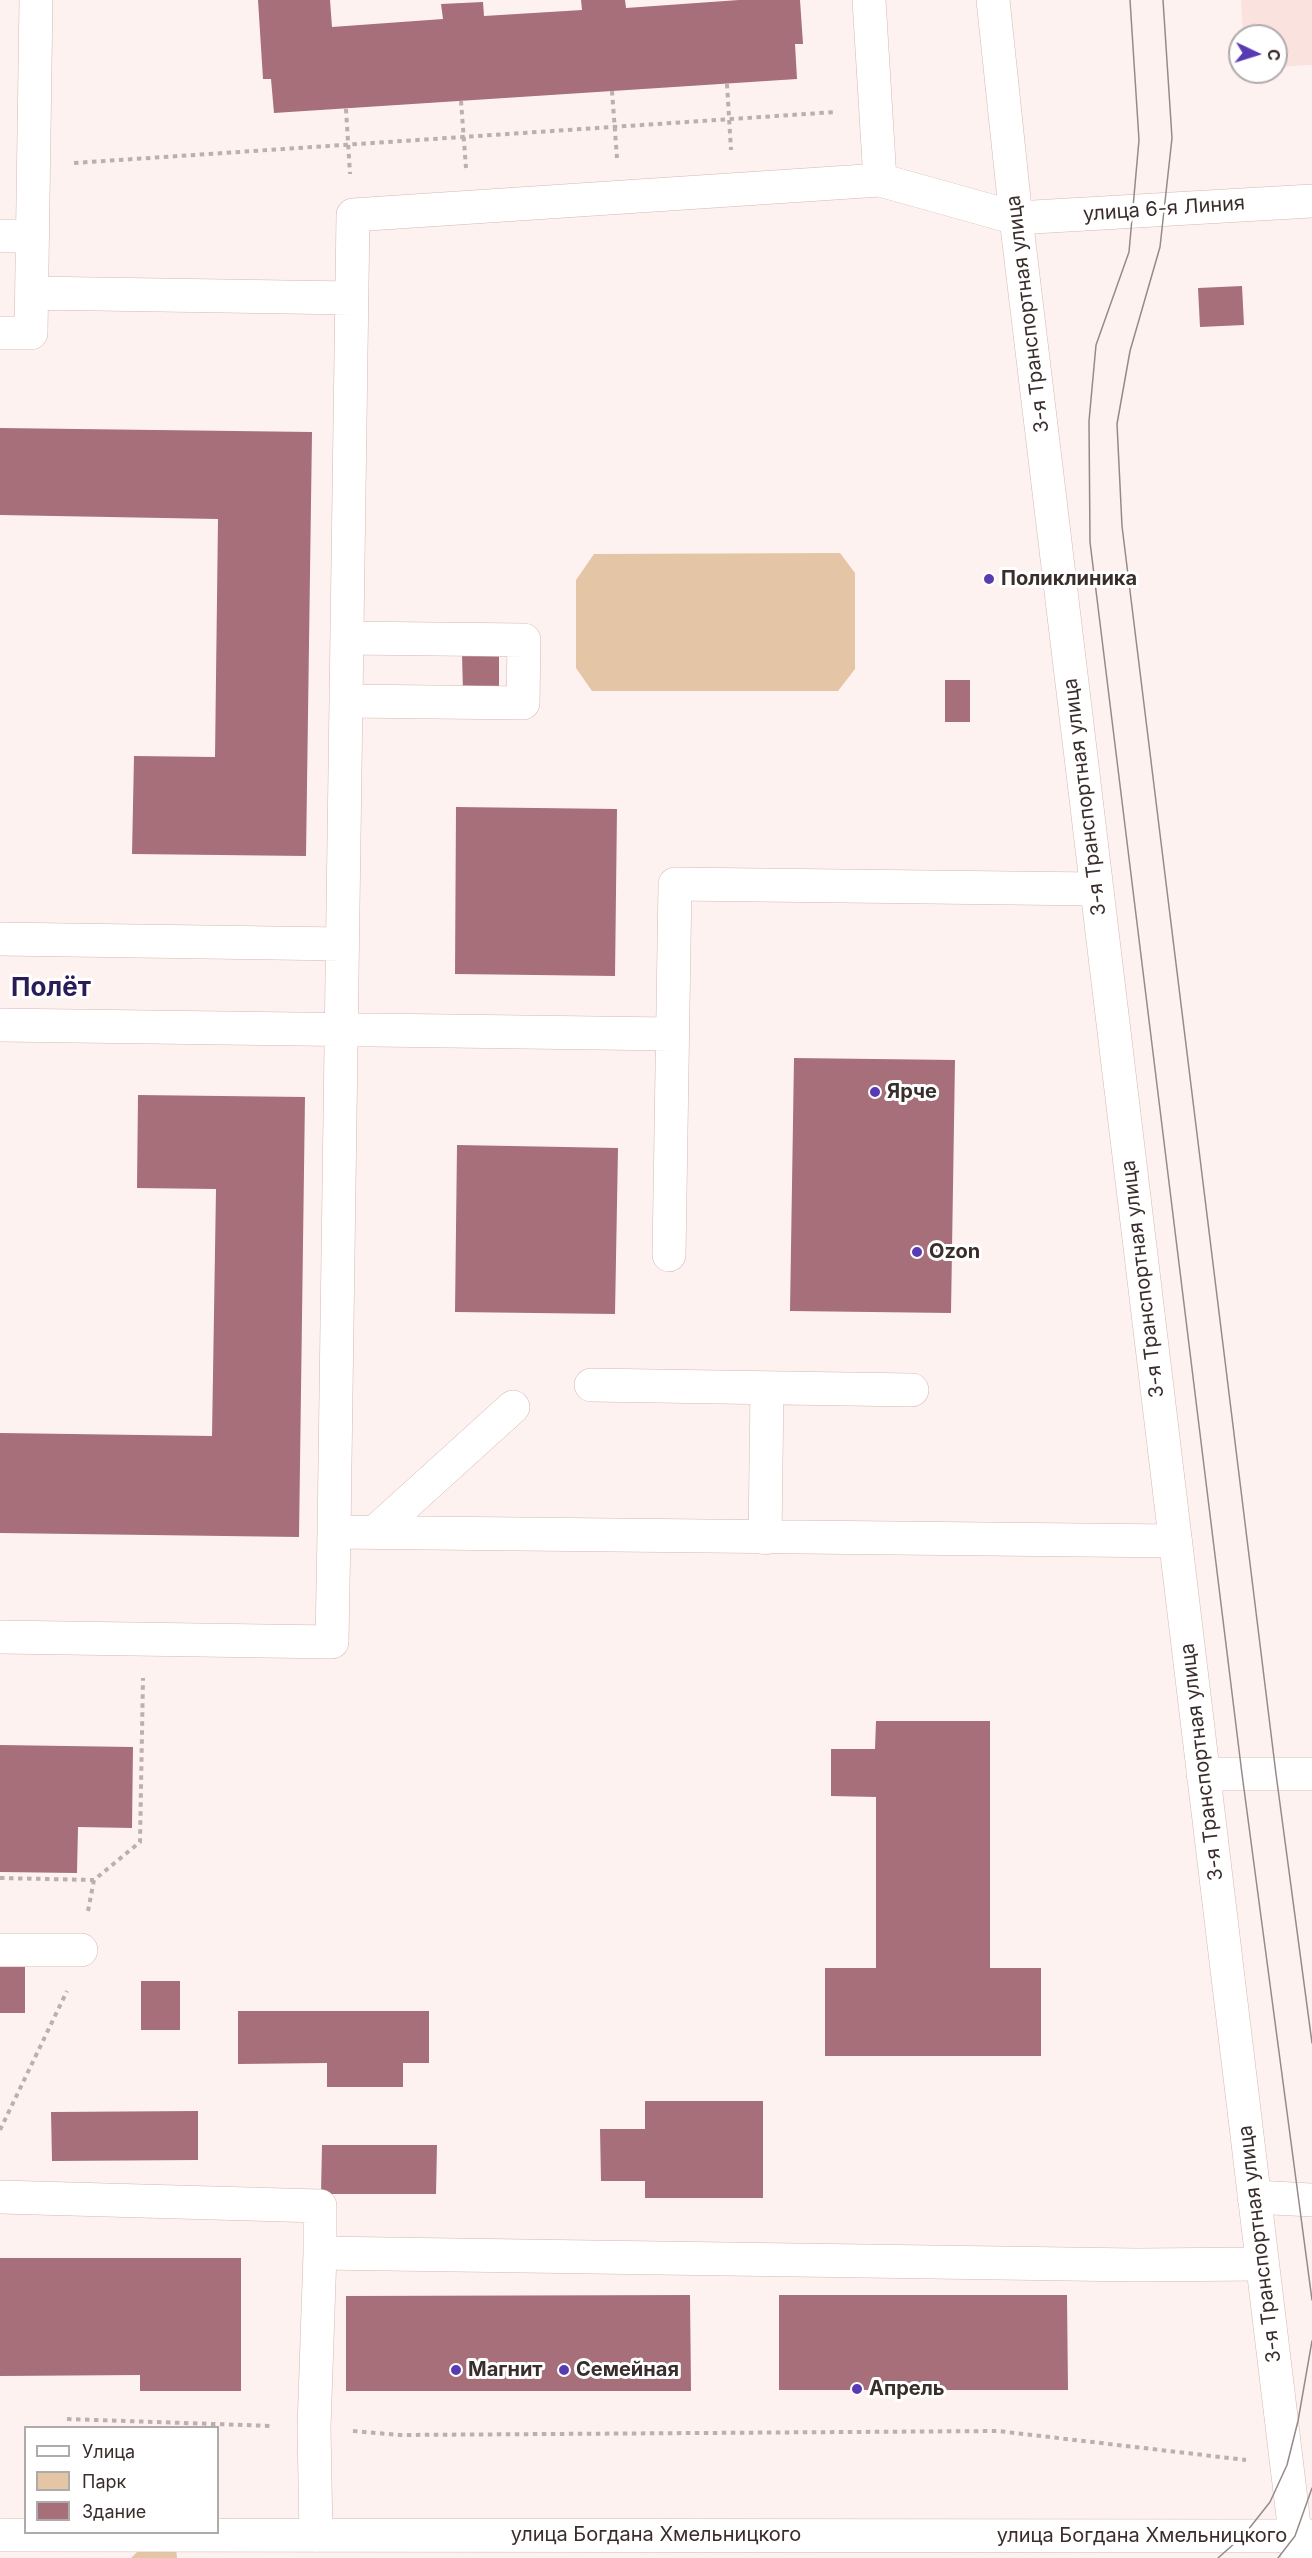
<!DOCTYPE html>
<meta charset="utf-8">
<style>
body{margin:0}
#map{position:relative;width:1312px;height:2558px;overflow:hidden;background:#fef2f0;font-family:Inter,sans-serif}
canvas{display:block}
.legend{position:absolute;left:24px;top:2426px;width:195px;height:108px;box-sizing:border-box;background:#fff;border:2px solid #b0abab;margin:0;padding:8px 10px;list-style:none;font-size:18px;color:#3a2e2d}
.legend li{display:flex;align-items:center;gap:12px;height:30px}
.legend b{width:30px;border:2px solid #b0abab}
.north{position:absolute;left:1228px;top:24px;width:60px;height:60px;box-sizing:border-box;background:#fff;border:2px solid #b0abab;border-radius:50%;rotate:94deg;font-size:16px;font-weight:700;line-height:24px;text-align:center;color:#3a2e2d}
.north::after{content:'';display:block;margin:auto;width:21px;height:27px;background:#583bb3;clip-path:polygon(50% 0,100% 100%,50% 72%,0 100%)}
</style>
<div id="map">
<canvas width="1312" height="2558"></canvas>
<ul class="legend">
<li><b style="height:8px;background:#fff"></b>Улица</li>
<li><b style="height:16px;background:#e4c5a5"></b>Парк</li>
<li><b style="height:16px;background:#a66f79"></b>Здание</li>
</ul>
<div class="north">С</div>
</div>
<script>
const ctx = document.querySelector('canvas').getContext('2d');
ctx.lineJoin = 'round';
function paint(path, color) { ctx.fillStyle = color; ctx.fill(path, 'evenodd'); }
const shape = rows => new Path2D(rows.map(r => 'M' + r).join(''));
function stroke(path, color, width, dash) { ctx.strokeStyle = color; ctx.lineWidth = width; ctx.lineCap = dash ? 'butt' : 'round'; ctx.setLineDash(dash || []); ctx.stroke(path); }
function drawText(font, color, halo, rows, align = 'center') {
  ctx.font = font + ' Inter,sans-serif'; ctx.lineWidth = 6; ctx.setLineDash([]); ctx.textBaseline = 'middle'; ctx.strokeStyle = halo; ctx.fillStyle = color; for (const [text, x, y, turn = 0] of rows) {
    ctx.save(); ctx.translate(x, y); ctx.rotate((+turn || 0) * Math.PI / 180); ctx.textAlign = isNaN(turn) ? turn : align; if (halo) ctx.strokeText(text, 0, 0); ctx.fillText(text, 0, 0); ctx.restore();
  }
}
const built = shape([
 [1241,0,1312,0,1312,65,1276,67,1276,36,1243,36]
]);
const green = shape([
 [840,553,855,573,855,669,838,691,592,691,576,668,576,580,594,554],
 [143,2546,176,2549,177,2558,131,2558]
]);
const building = shape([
 [258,0,330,0,332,27,443,19,441,4,483,2,484,16,582,10,581,0,625,0,626,8,739,0,800,0,803,44,795,44,797,79,274,113,271,79,263,79],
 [1242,286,1244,325,1200,327,1198,288],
 [0,428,312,432,306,856,132,854,134,756,215,757,218,519,0,515],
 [462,654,499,654,499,693,463,693],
 [945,680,970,680,970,722,945,722],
 [456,807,617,809,615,976,455,974],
 [794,1058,955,1060,951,1313,790,1311],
 [138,1095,305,1097,299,1537,0,1533,0,1433,212,1436,216,1189,137,1188],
 [457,1145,618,1148,615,1314,455,1312],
 [876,1721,990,1721,990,1968,1041,1968,1041,2056,825,2056,825,1968,876,1968,876,1797,831,1796,831,1749,875,1749],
 [0,1745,133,1747,132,1828,78,1827,77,1873,0,1872],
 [0,1966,25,1966,25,2013,0,2013],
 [141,1981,180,1981,180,2030,141,2030],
 [238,2011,429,2011,429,2063,403,2063,403,2087,327,2087,327,2063,238,2064],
 [645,2101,763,2101,763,2198,645,2198,645,2181,601,2181,600,2129,645,2129],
 [198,2111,198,2160,52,2161,51,2112],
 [322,2145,437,2145,436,2194,321,2194],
 [0,2258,241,2258,241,2391,140,2391,140,2375,0,2376],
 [690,2295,691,2391,346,2391,346,2296],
 [779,2295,1067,2295,1068,2390,779,2390]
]);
const path = shape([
 [727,84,731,150],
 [612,91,617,158],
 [461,101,466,168],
 [346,109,350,174],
 [74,163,836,112],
 [0,1878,94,1880,140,1842,143,1678],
 [88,1911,94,1880],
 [0,2130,67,1991],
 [67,2419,273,2426],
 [353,2431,400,2435,998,2431,1246,2460]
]);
const minor = shape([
 [869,0,880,180],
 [0,236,33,236],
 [32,293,351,298],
 [0,333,31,333,36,0],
 [346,701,523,703,524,640,347,638],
 [0,939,342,944],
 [0,1025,672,1034],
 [669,1255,675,884,1096,889],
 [591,1385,912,1390],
 [334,1532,353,215,880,180,1016,218,1312,201],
 [375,1532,513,1407],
 [765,1538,767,1388],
 [0,1637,332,1642,334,1532,1175,1541],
 [1203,1774,1312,1774],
 [0,1950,81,1950],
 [0,2197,320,2206,320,2253],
 [1254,2197,1312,2200],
 [316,2535,314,2428,320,2253,1136,2265,1262,2264]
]);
const major = shape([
 [993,0,1016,218,1298,2558],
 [0,2535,1312,2536]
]);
const tram = shape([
 [1130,0,1139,140,1129,252,1096,345,1089,421,1090,542,1242,1774,1312,2300],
 [1163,0,1172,138,1160,247,1130,351,1117,424,1122,526,1276,1774,1312,2043],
 [1218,2558,1244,2535,1270,2502,1287,2465,1298,2421,1312,2341],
 [1278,2558,1295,2536,1312,2488]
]);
const markers = [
 [989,579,6,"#583bb3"],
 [875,1092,6,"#583bb3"],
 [917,1252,6,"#583bb3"],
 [456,2370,6,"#583bb3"],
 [564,2370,6,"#583bb3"],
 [857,2389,6,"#583bb3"]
];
const streetNames = [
 ["улица 6-я Линия",1164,209,-4],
 ["3-я Транспортная улица",1028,314,-97],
 ["3-я Транспортная улица",1085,797,-97],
 ["3-я Транспортная улица",1143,1279,-97],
 ["3-я Транспортная улица",1202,1762,-97],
 ["3-я Транспортная улица",1260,2244,-97],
 ["улица Богдана Хмельницкого",656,2535],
 ["улица Богдана Хмельницкого",1142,2536]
];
const poiNames = [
 ["Поликлиника",1001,579],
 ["Ярче",887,1092],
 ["Ozon",929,1252],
 ["Магнит",468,2370],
 ["Семейная",576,2370],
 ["Апрель",869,2389]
];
const districtNames = [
 ["Полёт",51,988]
];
paint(built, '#fae2df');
paint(green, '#e4c5a5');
paint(building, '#a66f79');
stroke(minor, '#d4b7b2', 34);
stroke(major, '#d4b7b2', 34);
stroke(path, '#bcb0ae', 4, [4.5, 4.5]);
stroke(minor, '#fff', 33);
stroke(major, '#fff', 33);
stroke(tram, '#968a89', 1.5);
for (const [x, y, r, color] of markers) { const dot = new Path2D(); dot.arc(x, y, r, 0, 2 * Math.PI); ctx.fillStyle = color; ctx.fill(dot); stroke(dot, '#fff', 2); }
drawText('20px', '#3a2e2d', '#fff', streetNames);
drawText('bold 20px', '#3a2e2d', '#fff', poiNames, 'left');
drawText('bold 26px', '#2a1d57', '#fff', districtNames);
</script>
